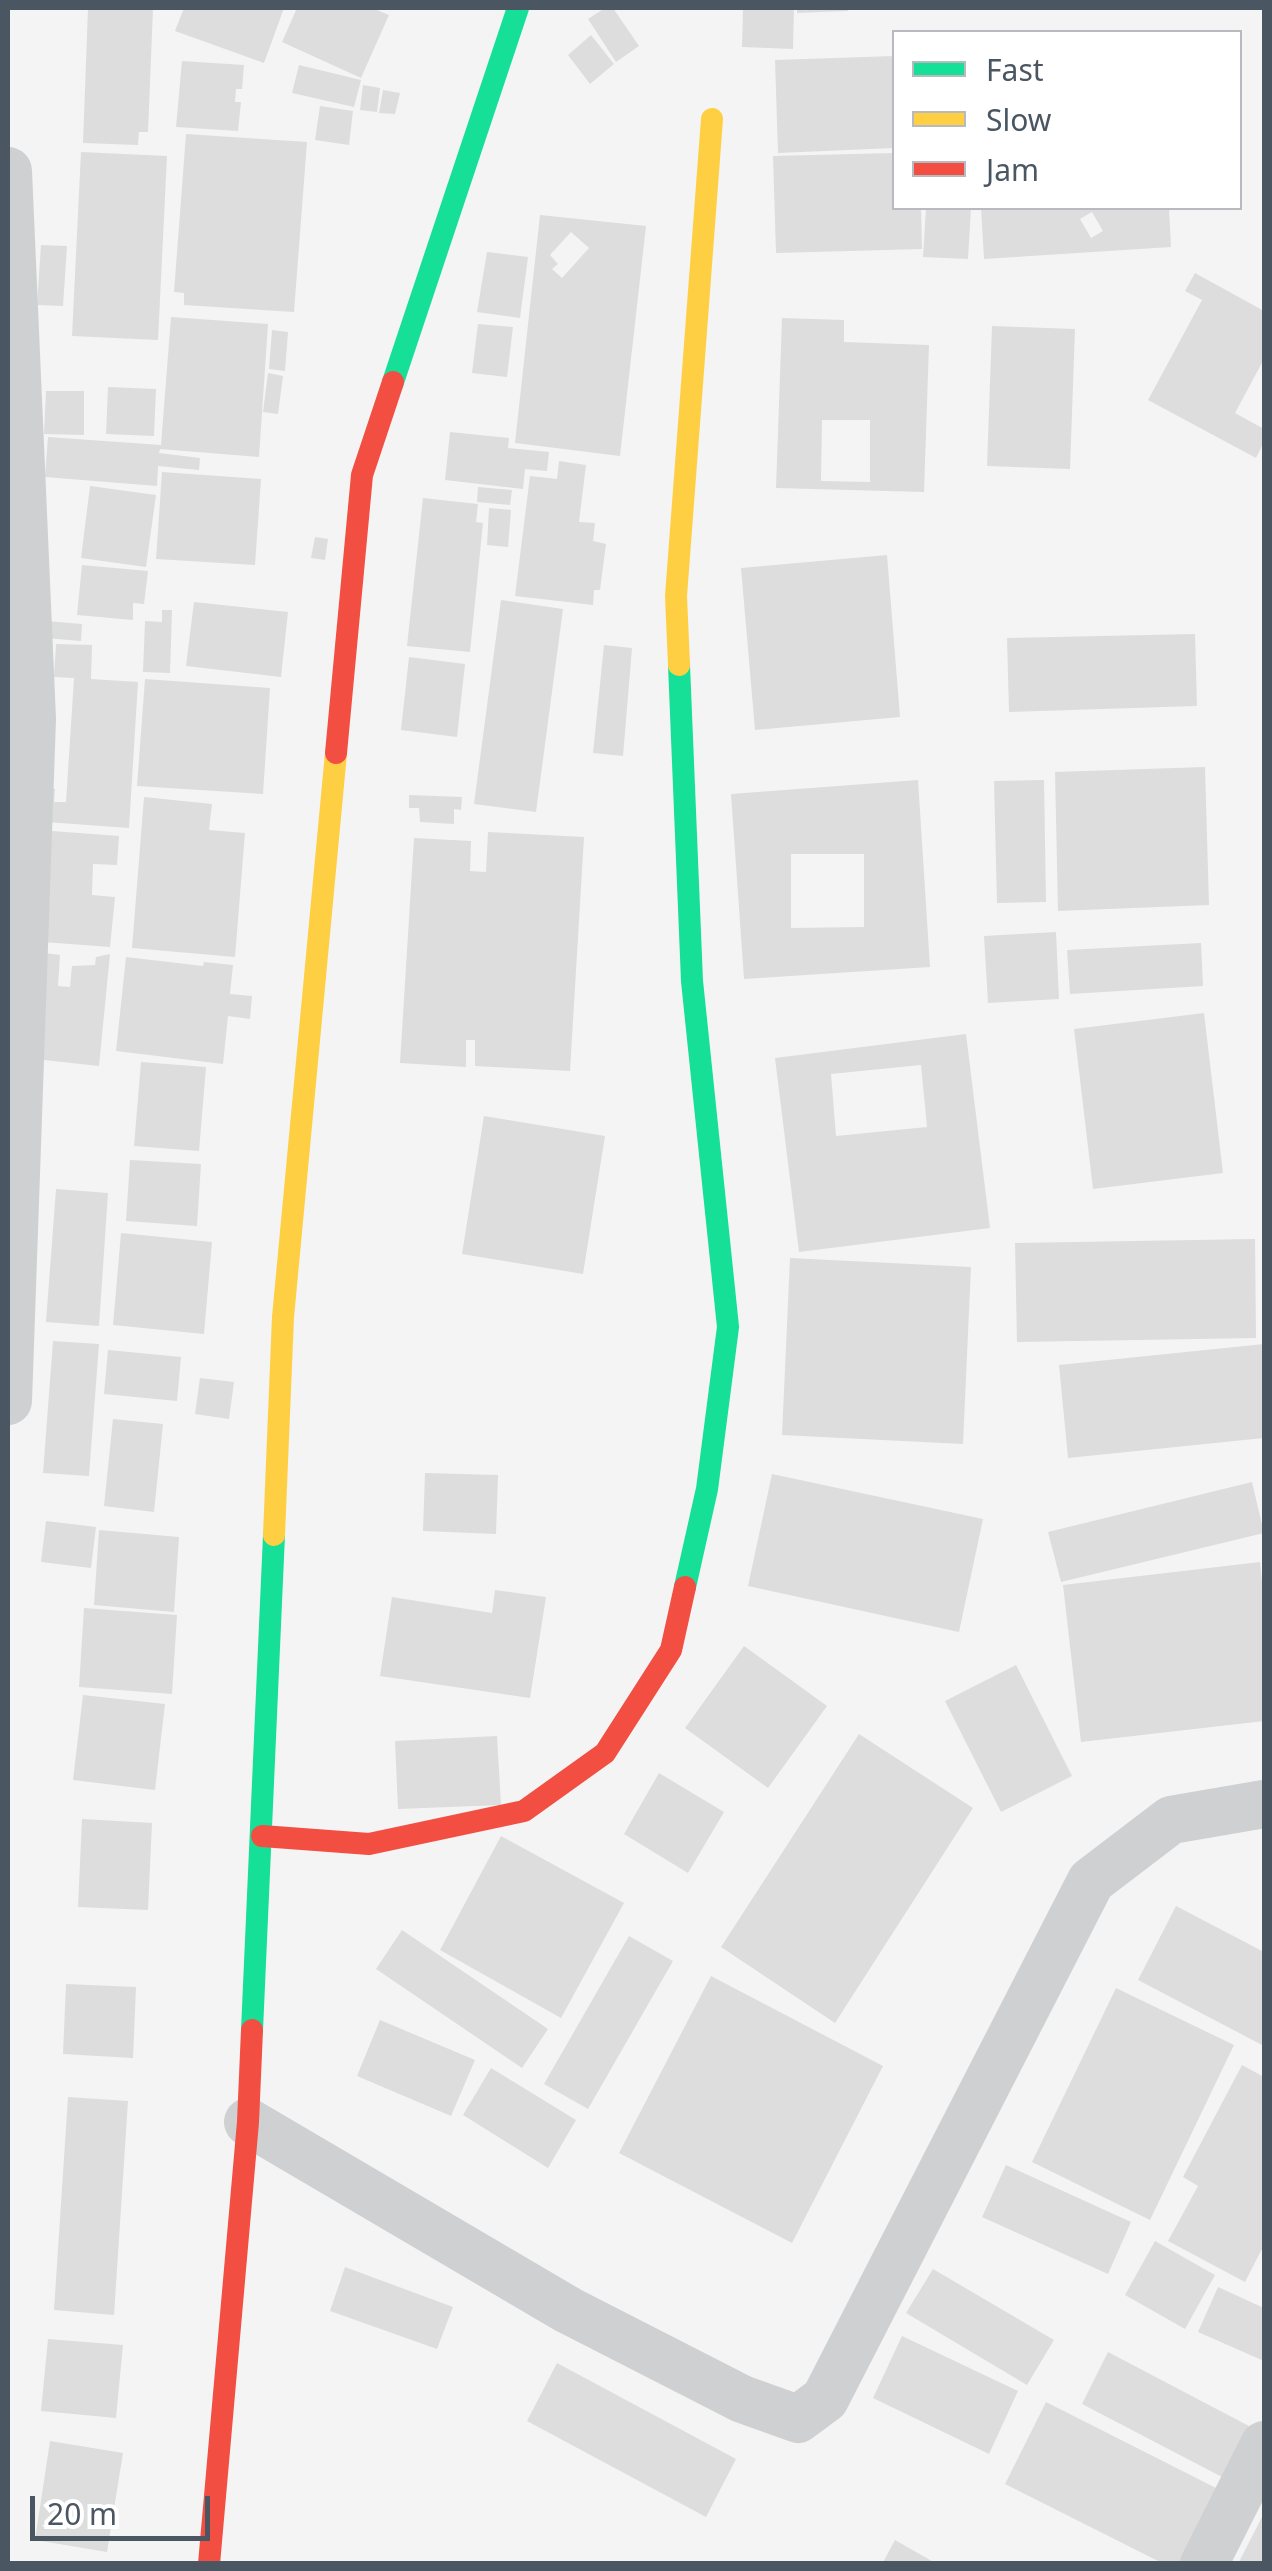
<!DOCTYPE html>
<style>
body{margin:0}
#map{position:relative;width:1272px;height:2571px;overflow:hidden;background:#f4f4f4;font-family:"Noto Sans",sans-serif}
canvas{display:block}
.frame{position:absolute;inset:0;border:10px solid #4a5661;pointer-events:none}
.legend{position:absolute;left:892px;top:30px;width:350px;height:180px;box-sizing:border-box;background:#fff;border:2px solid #b7bbc0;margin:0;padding:12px 18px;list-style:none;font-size:30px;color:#4a5661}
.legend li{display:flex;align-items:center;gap:20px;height:50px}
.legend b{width:50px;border:2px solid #b7bbc0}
.scale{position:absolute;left:30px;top:2496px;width:180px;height:45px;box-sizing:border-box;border:5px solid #4a5661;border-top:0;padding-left:12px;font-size:30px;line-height:35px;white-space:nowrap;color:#4a5661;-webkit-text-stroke:8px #fff;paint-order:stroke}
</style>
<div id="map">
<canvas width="1272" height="2571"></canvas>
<div class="frame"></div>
<ul class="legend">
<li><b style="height:12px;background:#16e098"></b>Fast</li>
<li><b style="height:12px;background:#ffcf43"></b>Slow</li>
<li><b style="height:12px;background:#f24e42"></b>Jam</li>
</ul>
<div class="scale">20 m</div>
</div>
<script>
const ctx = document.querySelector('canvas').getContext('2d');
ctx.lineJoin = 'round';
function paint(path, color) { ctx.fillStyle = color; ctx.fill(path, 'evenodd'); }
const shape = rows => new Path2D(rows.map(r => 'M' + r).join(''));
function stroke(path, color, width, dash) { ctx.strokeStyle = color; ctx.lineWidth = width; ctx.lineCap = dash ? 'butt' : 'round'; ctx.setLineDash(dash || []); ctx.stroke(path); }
const building = shape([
 [88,8,153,8,148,132,139,132,138,145,83,143],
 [184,8,284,8,264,63,175,31],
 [297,8,372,8,389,15,361,78,282,42],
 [605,8,613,8,639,46,616,62,588,19],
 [743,8,794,8,793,49,742,47],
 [797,8,848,8,848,11,797,13],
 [591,35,614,64,590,84,568,55],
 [894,56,894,148,778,153,775,60],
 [182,61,244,65,242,89,236,89,235,102,241,102,238,131,176,127],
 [299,65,361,80,354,107,292,93],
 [363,85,380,88,377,112,360,110],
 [383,90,400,93,395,114,379,113],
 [320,106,353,111,349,145,315,140],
 [186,134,307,142,294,312,184,305,184,293,174,292],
 [81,152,167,156,158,340,72,336],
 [894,153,894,208,921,208,922,249,776,253,773,156],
 [926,208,971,208,968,259,923,257],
 [981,208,1169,208,1171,247,984,259],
 [1092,212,1103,231,1091,238,1080,219],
 [540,215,646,226,620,456,515,443],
 [571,232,589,248,562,278,552,269,558,264,550,255],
 [41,245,67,246,63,306,37,305],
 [487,252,528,257,520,318,477,312],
 [1195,273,1264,311,1264,359,1235,413,1264,429,1264,442,1256,458,1148,400,1202,300,1185,291],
 [171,317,268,324,259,457,160,449,159,453,200,458,199,470,158,466,157,486,45,477,48,437,161,445],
 [782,318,844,320,844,342,929,345,924,492,776,488],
 [822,420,870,420,870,482,821,481],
 [478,324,513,327,507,377,472,373],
 [992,326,1075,329,1070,469,987,466],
 [272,330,288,332,285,371,269,369],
 [268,373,283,376,278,414,263,412],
 [108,387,156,389,154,436,106,434],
 [46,391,84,391,84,435,44,434],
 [450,432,509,438,508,448,549,452,547,471,525,469,523,489,445,480],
 [559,461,586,465,579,522,595,523,593,541,606,544,600,590,594,590,593,605,515,596,530,476,557,479],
 [162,472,261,479,255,565,156,559],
 [90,486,156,495,146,567,81,558],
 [478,487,512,490,510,505,477,502],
 [423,498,478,504,476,522,483,523,470,652,407,646],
 [489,508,511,510,508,547,487,545],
 [315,537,328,539,325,560,311,558],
 [887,555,900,717,755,730,741,568],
 [82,565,148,571,144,604,133,603,133,620,77,615],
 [501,600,563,609,536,812,474,804],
 [194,602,288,612,281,677,186,666],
 [162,610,172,610,170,673,143,672,145,621,162,622],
 [46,621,82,624,81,641,45,638],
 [1195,634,1197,706,1009,712,1007,638],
 [56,644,92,645,91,679,138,682,129,828,46,822,48,788,55,789,54,802,66,802,74,678,54,677],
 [604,645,632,648,623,756,593,753],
 [409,657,465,664,457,737,401,730],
 [145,679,270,688,263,794,137,786],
 [1205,767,1209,905,1058,911,1055,772],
 [918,780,930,967,744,979,731,794],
 [791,854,864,854,864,927,791,928],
 [1044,780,1046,902,997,903,994,781],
 [409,795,462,797,461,810,454,809,454,824,420,822,419,808,409,808],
 [144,797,212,804,209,830,245,833,235,957,132,948],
 [52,831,119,836,117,865,93,864,92,895,115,897,110,947,43,942],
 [488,832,584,837,570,1071,475,1066,475,1040,466,1040,466,1067,400,1063,414,838,471,841,470,871,486,872],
 [1056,932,1059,999,988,1003,984,936],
 [1201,943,1203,986,1070,994,1067,950],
 [45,953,60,955,58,986,70,987,72,966,95,965,96,957,110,954,99,1066,35,1059],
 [126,957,203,966,204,962,233,965,230,994,252,996,250,1019,228,1016,223,1064,116,1051],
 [1204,1013,1223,1173,1093,1189,1074,1029],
 [966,1034,990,1228,799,1252,775,1058],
 [921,1065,927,1127,836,1136,831,1074],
 [141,1062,206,1067,199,1151,134,1146],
 [484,1116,605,1136,583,1274,462,1254],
 [130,1160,201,1164,197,1226,126,1221],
 [56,1189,108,1193,99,1326,46,1322],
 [121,1233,212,1242,204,1334,113,1325],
 [1255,1239,1256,1338,1017,1342,1015,1243],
 [790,1258,971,1267,963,1444,782,1435],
 [53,1341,99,1344,89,1476,43,1473],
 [1264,1344,1264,1438,1068,1458,1059,1365],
 [108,1350,181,1357,177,1401,104,1394],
 [200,1378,234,1382,229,1419,195,1414],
 [113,1419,163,1424,154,1512,104,1506],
 [425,1473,498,1475,496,1534,423,1531],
 [772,1474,983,1519,959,1632,748,1586],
 [1252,1482,1264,1533,1061,1582,1048,1532],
 [46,1521,96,1527,91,1568,41,1562],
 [99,1530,179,1537,174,1612,94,1605],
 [1260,1562,1264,1604,1264,1721,1081,1742,1063,1585],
 [495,1590,546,1597,530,1698,380,1676,392,1597,492,1613],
 [84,1608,177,1615,172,1694,79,1687],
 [744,1646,827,1706,768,1788,685,1728],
 [1016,1665,1072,1776,1001,1812,945,1701],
 [83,1695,165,1704,155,1790,73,1780],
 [859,1734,973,1808,835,2023,721,1947],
 [497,1736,501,1805,398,1809,395,1741],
 [659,1773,724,1812,688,1873,624,1834],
 [82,1819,152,1823,148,1910,78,1907],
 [501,1836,624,1903,561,2018,440,1950],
 [1176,1906,1264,1952,1264,2046,1138,1980],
 [402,1930,548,2029,522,2068,376,1969],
 [629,1936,673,1961,588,2109,544,2084],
 [711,1976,883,2066,792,2243,619,2153],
 [66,1984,136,1987,133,2058,63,2054],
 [1116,1988,1234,2045,1150,2220,1032,2162],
 [380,2020,475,2060,451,2116,357,2076],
 [1242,2065,1264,2077,1264,2245,1245,2282,1168,2241,1198,2186,1183,2177],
 [491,2068,576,2120,548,2168,463,2115],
 [68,2097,128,2101,114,2315,54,2310],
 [1006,2165,1131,2222,1108,2274,982,2217],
 [1155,2241,1215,2275,1185,2329,1125,2295],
 [345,2267,453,2307,437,2349,330,2311],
 [933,2269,1054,2340,1027,2385,906,2313],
 [1218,2287,1264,2308,1264,2361,1198,2332],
 [902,2336,1018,2391,989,2454,873,2398],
 [48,2339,123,2345,116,2418,41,2411],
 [1108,2352,1249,2426,1222,2477,1082,2404],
 [557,2363,736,2459,706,2517,527,2421],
 [1046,2402,1218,2489,1181,2564,1164,2564,1005,2484],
 [50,2441,123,2453,107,2552,35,2540],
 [1264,2513,1264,2564,1238,2564],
 [895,2540,937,2564,882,2564]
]);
const street = shape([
 [8,171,32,719,8,1401],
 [248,2122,568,2310,742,2399,798,2419,825,2399,1091,1881,1171,1820,1264,1804],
 [1204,2564,1264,2445]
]);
const fast = shape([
 [393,382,518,8],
 [679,665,692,981,728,1327,707,1489,685,1587],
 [252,2030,274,1535]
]);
const slow = shape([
 [679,665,676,596,712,119],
 [274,1535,283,1317,336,753]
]);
const jam = shape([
 [336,753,362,475,393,382],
 [262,1836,369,1844,524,1811,605,1753,671,1650,685,1587],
 [209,2564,248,2122,252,2030]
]);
paint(building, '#ddddde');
stroke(street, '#ced0d2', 48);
stroke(fast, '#16e098', 22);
stroke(slow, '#ffcf43', 22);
stroke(jam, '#f24e42', 22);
</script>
